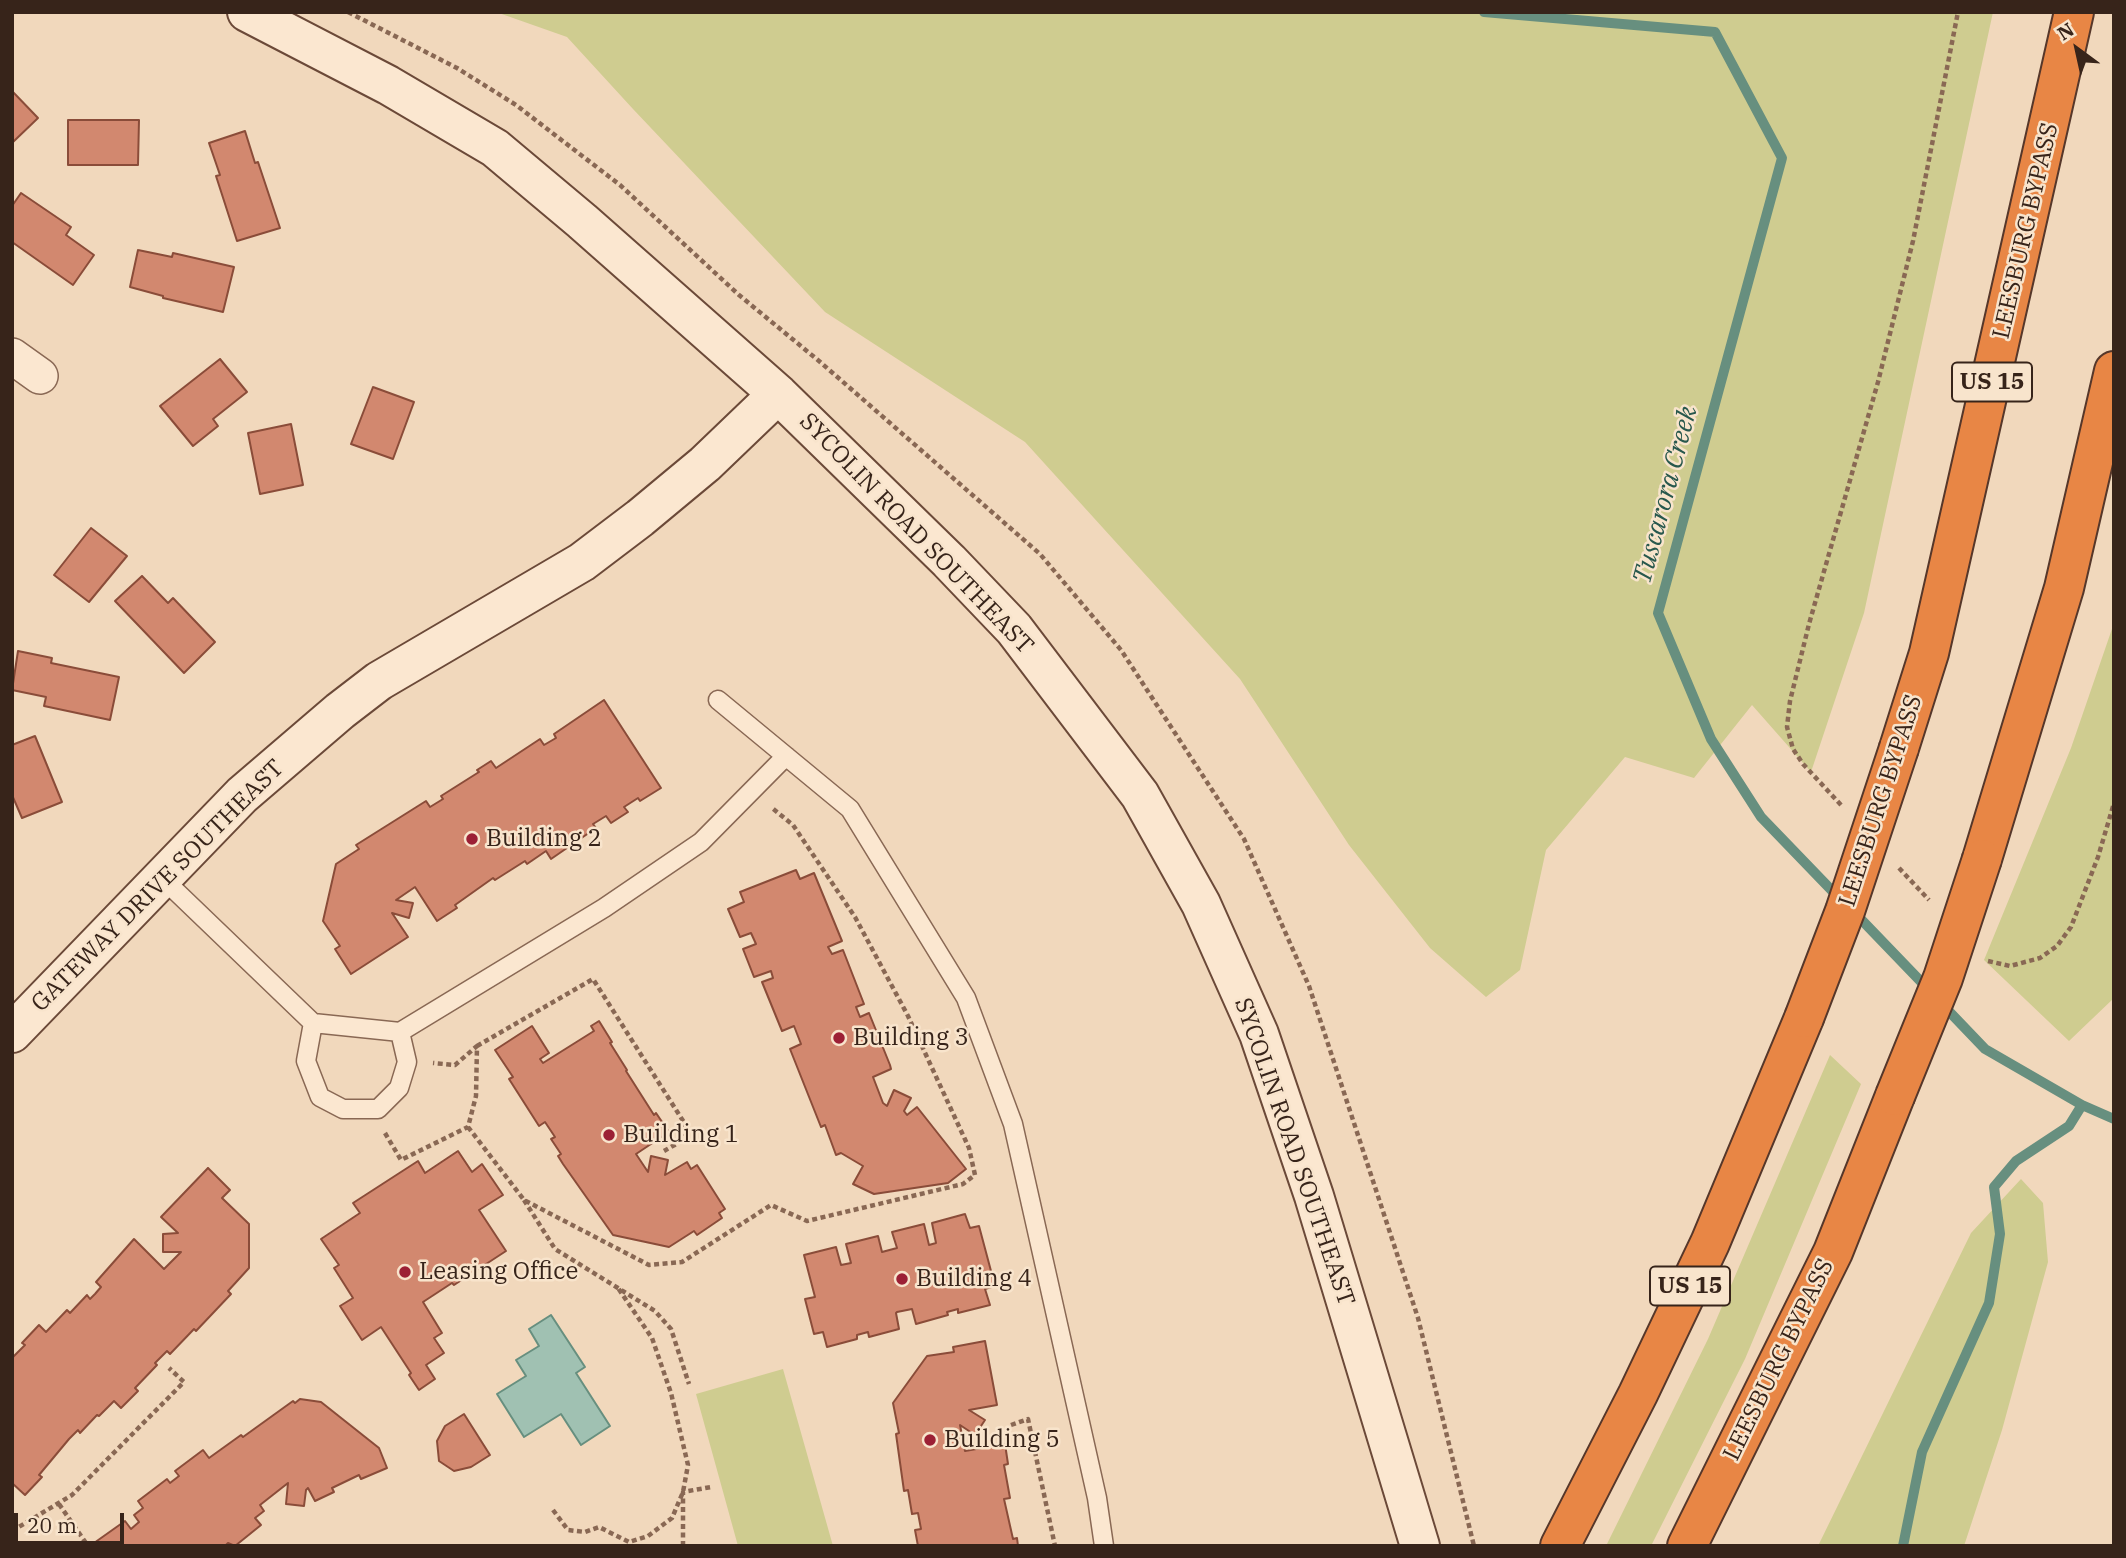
<!DOCTYPE html>
<style>
body{margin:0}
#map{position:relative;width:2126px;height:1558px;overflow:hidden;background:#f1d8bc;font-family:"IBM Plex Serif",serif}
canvas{display:block}
.frame{position:absolute;inset:0;border:14px solid #37241a;pointer-events:none}
.north{position:absolute;left:2042px;top:14px;width:70px;height:70px;-webkit-text-stroke:5px #f8e4cc;paint-order:stroke;rotate:327deg;font-size:19px;font-weight:700;line-height:28px;text-align:center;color:#37241a}
.north::after{content:'';display:block;margin:auto;width:24px;height:32px;background:#37241a;clip-path:polygon(50% 0,100% 100%,50% 72%,0 100%)}
.scale{position:absolute;left:14px;top:1513px;width:110px;height:32px;box-sizing:border-box;border:4px solid #37241a;border-top:0;padding-left:9px;font-size:21px;line-height:24px;white-space:nowrap;color:#37241a;-webkit-text-stroke:5px #f8e4cc;paint-order:stroke}
</style>
<div id="map">
<canvas width="2126" height="1558"></canvas>
<div class="frame"></div>
<div class="north">N</div>
<div class="scale">20 m</div>
</div>
<script>
const ctx = document.querySelector('canvas').getContext('2d');
ctx.lineJoin = 'round';
function paint(path, color) { ctx.fillStyle = color; ctx.fill(path, 'evenodd'); }
const shape = rows => new Path2D(rows.map(r => 'M' + r).join(''));
function stroke(path, color, width, dash) { ctx.strokeStyle = color; ctx.lineWidth = width; ctx.lineCap = dash ? 'butt' : 'round'; ctx.setLineDash(dash || []); ctx.stroke(path); }
function drawText(font, color, halo, rows, align = 'center') {
  ctx.font = font + ' "IBM Plex Serif",serif'; ctx.lineWidth = 5; ctx.setLineDash([]); ctx.textBaseline = 'middle'; ctx.strokeStyle = halo; ctx.fillStyle = color; for (const [text, x, y, turn = 0] of rows) {
    ctx.save(); ctx.translate(x, y); ctx.rotate((+turn || 0) * Math.PI / 180); ctx.textAlign = isNaN(turn) ? turn : align; if (halo) ctx.strokeText(text, 0, 0); ctx.fillText(text, 0, 0); ctx.restore();
  }
}
const green = shape([
 [496,12,1993,12,1864,613,1811,772,1752,705,1694,778,1625,757,1546,850,1520,970,1486,997,1430,948,1349,845,1240,679,1025,442,825,312,633,109,567,37],
 [2114,623,2114,998,2069,1041,1984,960,2071,748],
 [1830,1055,1861,1084,1745,1359,1651,1546,1606,1546,1708,1339],
 [2021,1179,2043,1203,2048,1262,2002,1430,1964,1546,1818,1546,1971,1233],
 [783,1369,833,1546,738,1546,696,1394]
]);
const water = shape([
 [551,1315,585,1367,576,1373,610,1426,581,1445,561,1414,524,1437,497,1394,526,1376,516,1360,539,1346,529,1329,551,1315]
]);
const stream = shape([
 [1484,12,1715,32,1782,158,1658,613,1711,739,1761,817,1841,900],
 [1853,911,1929,990],
 [1940,1002,1985,1049,2082,1105,2114,1119],
 [1903,1546,1922,1452,1989,1303,2000,1234,1994,1187,2016,1161,2069,1126,2082,1105]
]);
const building = shape([
 [12,91,38,118,12,143,12,91],
 [68,120,139,120,138,165,68,165,68,120],
 [245,131,255,163,258,162,280,228,237,241,216,176,220,175,209,143,245,131],
 [21,193,71,227,66,235,94,255,73,285,12,242,12,206,21,193],
 [138,250,172,257,173,253,234,267,223,312,163,298,163,296,130,287,138,250],
 [220,359,247,392,213,419,218,426,193,446,160,406,220,359],
 [373,387,414,402,393,459,351,444,373,387],
 [291,424,303,485,260,494,248,433,291,424],
 [91,528,127,556,89,602,54,575,91,528],
 [142,576,168,603,173,598,215,642,184,673,115,601,142,576],
 [18,651,52,658,51,663,119,677,110,720,44,706,46,697,12,690,18,651],
 [604,700,661,788,640,801,638,798,624,807,628,812,611,823,606,816,593,824,596,828,551,859,546,851,527,864,525,861,495,880,493,878,455,905,457,908,437,921,415,887,396,900,413,903,409,918,392,913,408,937,351,974,335,949,340,946,323,921,336,864,359,849,356,845,426,801,430,807,443,799,441,796,479,772,477,770,491,761,496,768,540,739,544,745,556,738,554,734,604,700],
 [35,736,62,802,22,818,12,795,12,745,35,736],
 [796,870,800,879,814,873,842,941,828,947,832,954,843,950,864,1004,856,1007,860,1017,869,1013,890,1065,891,1069,873,1077,883,1103,887,1106,894,1090,911,1098,904,1111,907,1115,917,1107,966,1169,948,1183,874,1194,853,1184,863,1166,841,1153,836,1155,825,1125,821,1127,790,1049,801,1044,794,1026,782,1031,762,982,773,978,771,971,754,977,743,949,756,944,751,933,740,937,728,909,744,902,740,892,796,870],
 [599,1021,612,1042,610,1043,627,1070,626,1071,654,1115,656,1113,669,1132,636,1154,648,1172,651,1156,668,1160,665,1175,687,1162,691,1169,697,1165,725,1209,719,1213,722,1218,697,1235,694,1231,669,1247,613,1235,563,1164,558,1156,561,1154,551,1139,555,1137,545,1122,539,1126,509,1079,513,1077,495,1050,532,1026,549,1053,540,1059,543,1063,594,1031,591,1026,599,1021],
 [458,1151,472,1172,482,1164,503,1195,479,1210,506,1251,454,1285,452,1283,423,1302,442,1333,434,1338,444,1353,426,1365,435,1379,419,1390,409,1375,411,1373,381,1327,362,1340,340,1306,353,1298,334,1268,339,1265,321,1239,360,1213,353,1203,418,1161,425,1173,458,1151],
 [208,1168,230,1190,222,1198,249,1224,249,1268,228,1291,231,1294,196,1331,194,1329,170,1354,167,1351,155,1363,157,1365,135,1388,138,1391,121,1408,114,1401,99,1416,97,1415,80,1433,78,1430,69,1439,39,1475,42,1477,25,1495,12,1483,12,1358,25,1345,22,1343,39,1325,46,1332,67,1310,70,1313,87,1295,90,1299,95,1294,101,1287,96,1282,134,1239,164,1269,181,1252,163,1252,163,1234,178,1233,161,1217,208,1168],
 [965,1214,970,1228,979,1226,995,1286,985,1289,990,1305,958,1313,958,1309,947,1312,948,1315,916,1324,912,1309,897,1312,896,1313,899,1329,869,1337,868,1332,857,1335,857,1339,827,1347,823,1332,814,1334,805,1299,815,1297,804,1255,836,1247,841,1265,851,1263,846,1244,878,1236,882,1252,897,1248,892,1232,924,1224,929,1245,936,1243,932,1223,965,1214],
 [985,1341,997,1405,969,1410,985,1420,975,1435,960,1425,965,1451,1005,1444,1008,1464,1004,1465,1010,1498,1004,1499,1013,1539,1017,1538,1018,1546,918,1546,915,1530,921,1529,918,1513,912,1514,908,1490,904,1491,896,1434,899,1433,893,1403,927,1356,954,1352,953,1347,985,1341],
 [300,1399,321,1402,379,1448,387,1468,361,1479,359,1475,332,1488,334,1492,315,1501,308,1488,306,1490,304,1506,286,1504,288,1483,260,1505,264,1511,255,1518,261,1525,235,1546,228,1543,225,1546,96,1546,94,1543,125,1521,131,1529,139,1522,134,1515,143,1508,138,1501,167,1479,170,1483,179,1476,175,1471,203,1450,209,1458,241,1435,243,1437,293,1401,295,1403,300,1399],
 [464,1414,490,1455,471,1467,454,1471,439,1461,437,1441,445,1426,464,1414]
]);
const path = shape([
 [348,12,457,68,516,105,620,185,739,295,819,361,1040,554,1121,650,1244,839,1309,986,1418,1318,1474,1546],
 [1841,805,1803,764,1793,749,1787,727,1790,701,1809,624,1878,382,1913,241,1958,12],
 [1899,868,1929,900],
 [1988,961,2010,966,2040,958,2057,946,2071,927,2098,857,2114,803],
 [477,1046,593,979,685,1124,687,1134,678,1143,664,1151],
 [468,1127,524,1200,649,1265,682,1262,771,1205,807,1221,963,1184,975,1175,969,1148,908,1016,855,917,793,825,772,808],
 [385,1133,401,1160,468,1127,476,1096,477,1046,455,1065,433,1063],
 [524,1200,555,1249,655,1311,671,1329,689,1384],
 [1011,1425,1028,1419,1055,1546],
 [59,1504,88,1546],
 [553,1510,568,1530,585,1532,599,1527,629,1542,648,1536,672,1518,683,1492,688,1465,671,1393,652,1338,618,1288],
 [12,1531,72,1495,184,1382,169,1368],
 [683,1546,683,1492,711,1487]
]);
const lane = shape([
 [718,700,850,809,966,998,1013,1124,1097,1498,1104,1546],
 [161,877,313,1023,400,1032,604,908,701,842,786,756],
 [313,1023,306,1061,320,1097,343,1109,378,1109,399,1088,407,1062,400,1032]
]);
const street = shape([
 [12,356,40,376]
]);
const secondary = shape([
 [247,12,388,85,495,148,582,221,778,394,949,561,1014,629,1140,795,1201,904,1259,1034,1314,1196,1420,1546],
 [12,1033,242,795,340,711,379,681,582,562,640,518,705,464,778,394]
]);
const highway = shape([
 [1899,748,1929,653,2074,12],
 [1982,859,2064,588,2114,371],
 [1560,1546,1638,1394,1710,1243,1804,1018],
 [1687,1546,1833,1252,1895,1096]
]);
const highwayBridge = shape([
 [1804,1018,1845,911,1899,748],
 [1895,1096,1943,978,1982,859]
]);
const markers = [
 [472,839,7,"#9c2035"],
 [839,1038,7,"#9c2035"],
 [609,1135,7,"#9c2035"],
 [405,1272,7,"#9c2035"],
 [902,1279,7,"#9c2035"],
 [930,1440,7,"#9c2035"]
];
const shields = [
 [1992,382,80],
 [1690,1286,80]
];
const shieldNames = [
 ["US 15",1992,382],
 ["US 15",1690,1286]
];
const streetNames = [
 ["LEESBURG BYPASS",2026,231,-77],
 ["SYCOLIN ROAD SOUTHEAST",916,534,46],
 ["LEESBURG BYPASS",1881,801,-72],
 ["GATEWAY DRIVE SOUTHEAST",158,886,-45],
 ["SYCOLIN ROAD SOUTHEAST",1294,1152,71],
 ["LEESBURG BYPASS",1779,1360,-64]
];
const poiNames = [
 ["Building 2",486,839],
 ["Building 3",853,1038],
 ["Building 1",623,1135],
 ["Leasing Office",419,1272],
 ["Building 4",916,1279],
 ["Building 5",944,1440]
];
const waterNames = [
 ["Tuscarora Creek",1666,495,-75]
];
paint(green, '#cfcc90');
paint(water, '#a0c1b2');
stroke(water, '#678f7f', 2);
stroke(stream, '#678f7f', 10);
paint(building, '#d2886f');
stroke(building, '#8a4c39', 2);
stroke(lane, '#896854', 21);
stroke(street, '#896854', 38);
stroke(secondary, '#6b4938', 42);
stroke(highway, '#56372a', 42);
stroke(path, '#896854', 4.5, [5, 3.5]);
stroke(lane, '#fbe7d0', 18);
stroke(street, '#fbe7d0', 35);
stroke(secondary, '#fbe7d0', 38);
stroke(highway, '#e88645', 38);
stroke(highwayBridge, '#56372a', 42, []);
stroke(highwayBridge, '#e88645', 38);
for (const [x, y, r, color] of markers) { const dot = new Path2D(); dot.arc(x, y, r, 0, 2 * Math.PI); ctx.fillStyle = color; ctx.fill(dot); stroke(dot, '#f8e4cc', 2.5); }
for (const [x, y, w] of shields) { const box = new Path2D(); box.roundRect(x - w / 2, y - 19.5, w, 39, 5); ctx.fillStyle = '#f8e4cc'; ctx.fill(box); stroke(box, '#37241a', 2); }
drawText('bold 23px', '#37241a', null, shieldNames);
drawText('24px', '#37241a', '#f8e4cc', streetNames);
drawText('24px', '#37241a', '#f8e4cc', poiNames, 'left');
drawText('italic 26px', '#28584d', '#f8e4cc', waterNames);
</script>
